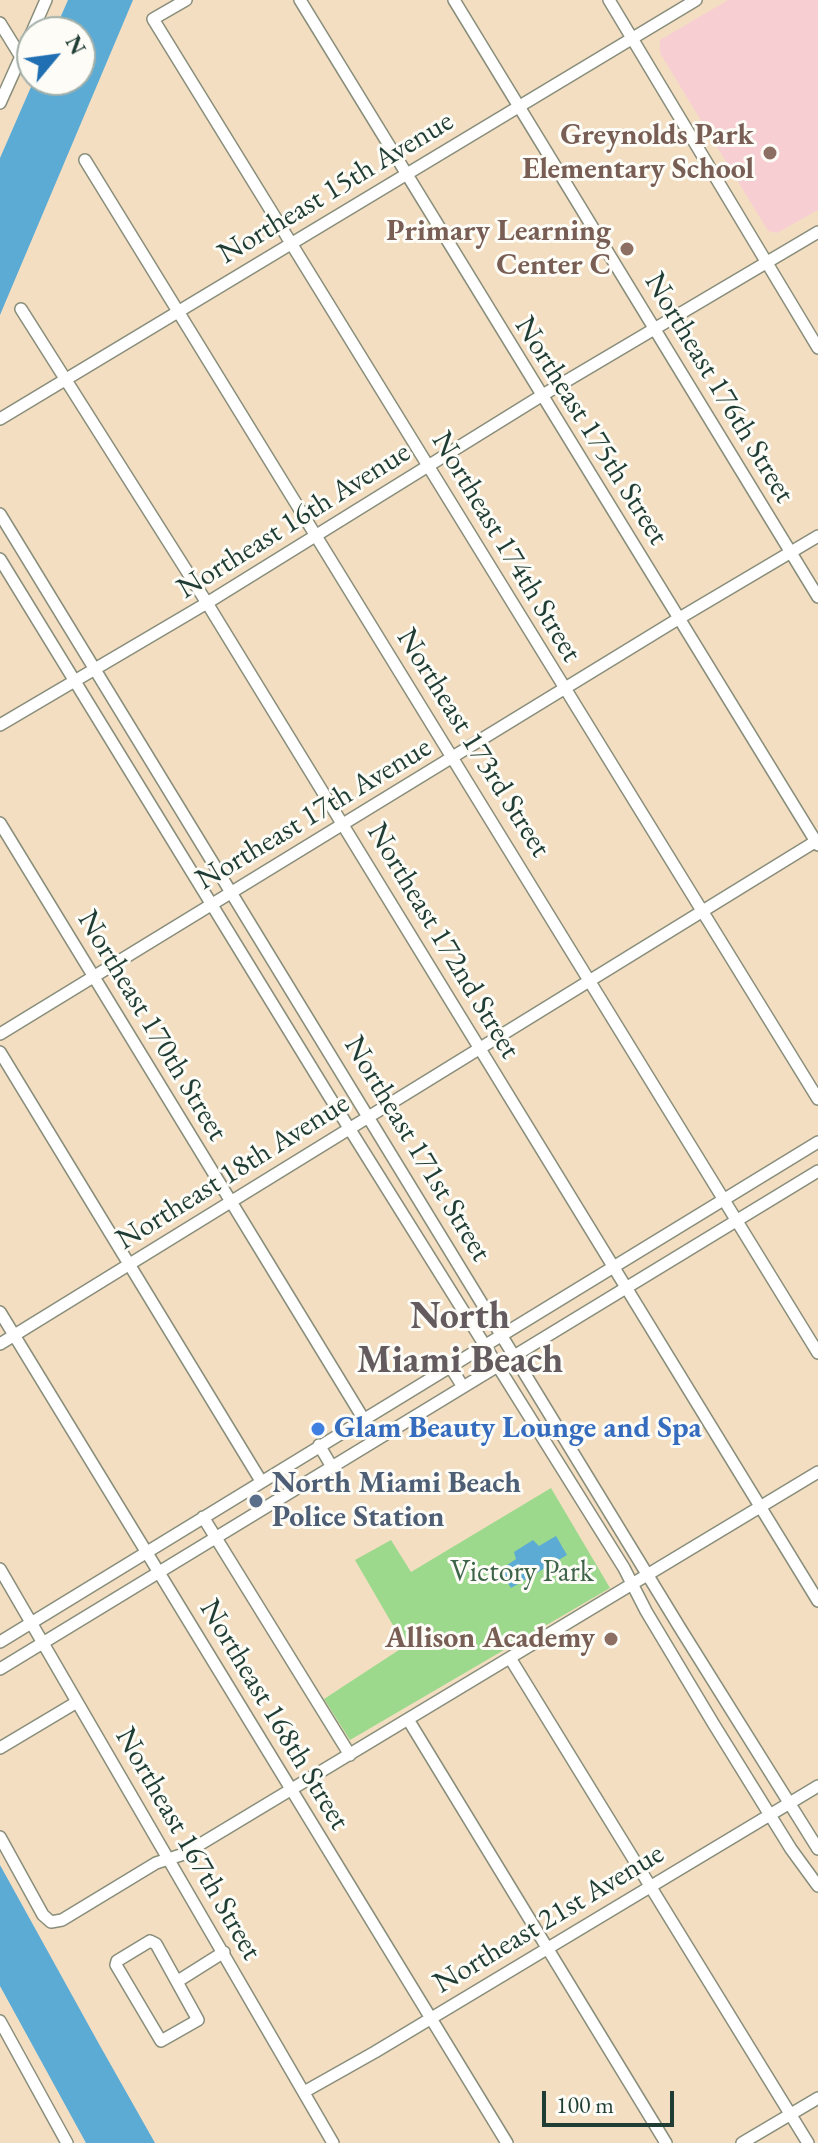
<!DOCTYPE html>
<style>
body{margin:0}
#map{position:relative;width:818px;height:2143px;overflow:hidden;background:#f3dec2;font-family:"EB Garamond",serif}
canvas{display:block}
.north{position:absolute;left:16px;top:16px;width:80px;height:80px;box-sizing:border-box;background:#fdfcf7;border:2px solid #a4b0a9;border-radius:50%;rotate:61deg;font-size:22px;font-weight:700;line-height:32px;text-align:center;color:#1f3d34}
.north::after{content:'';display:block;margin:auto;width:28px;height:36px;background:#1f6fb2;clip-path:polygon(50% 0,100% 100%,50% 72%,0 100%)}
.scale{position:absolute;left:542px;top:2091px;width:132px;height:36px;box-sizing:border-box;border:4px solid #1f3d34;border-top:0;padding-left:10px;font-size:24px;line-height:28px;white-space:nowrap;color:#1f3d34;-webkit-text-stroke:6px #fdfcf7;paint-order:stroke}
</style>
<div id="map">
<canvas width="818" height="2143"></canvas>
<div class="north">N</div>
<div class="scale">100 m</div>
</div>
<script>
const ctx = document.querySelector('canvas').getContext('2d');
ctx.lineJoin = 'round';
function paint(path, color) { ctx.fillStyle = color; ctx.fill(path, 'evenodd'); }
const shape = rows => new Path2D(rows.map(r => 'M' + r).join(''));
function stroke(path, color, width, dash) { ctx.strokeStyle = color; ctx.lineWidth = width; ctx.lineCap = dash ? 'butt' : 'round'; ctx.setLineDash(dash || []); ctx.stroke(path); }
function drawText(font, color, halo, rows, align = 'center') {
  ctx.font = font + ' "EB Garamond",serif'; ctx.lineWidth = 6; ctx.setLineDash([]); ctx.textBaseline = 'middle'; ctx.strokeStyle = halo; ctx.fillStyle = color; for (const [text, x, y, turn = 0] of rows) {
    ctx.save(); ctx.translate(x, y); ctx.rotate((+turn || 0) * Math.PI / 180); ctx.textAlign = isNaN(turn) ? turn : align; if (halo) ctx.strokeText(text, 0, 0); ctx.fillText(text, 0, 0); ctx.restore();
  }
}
const built = shape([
 [728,0,818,0,818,210,777,233,768,231,660,53,660,40]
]);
const green = shape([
 [551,1488,610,1588,350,1740,324,1699,405,1646,355,1560,391,1540,411,1572]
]);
const water = shape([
 [68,0,133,0,0,315,0,158,34,80,80,80,80,32,54,32],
 [556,1536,567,1555,511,1588,500,1570,516,1559,514,1552,533,1540,539,1546],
 [0,1865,99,2044,155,2143,86,2143,0,1986]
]);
const minor = shape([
 [186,0,153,19,818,1099],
 [300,0,818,845],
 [454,0,818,597],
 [609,0,818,348],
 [0,23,21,57],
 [32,32,46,0],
 [0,103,32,32],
 [85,160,818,1353],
 [21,309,207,603,818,1601],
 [0,419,696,0],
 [0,514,680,1628,818,1849],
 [0,559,329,1096,624,1568,646,1611,713,1723,791,1849,818,1886],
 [0,725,207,603,541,396,818,232],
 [0,823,363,1418],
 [0,1034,678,619,818,536],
 [0,1052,261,1481],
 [0,1312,507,2143],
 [0,1344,818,840],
 [450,1366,463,1387],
 [319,1445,332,1467],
 [203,1517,350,1755],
 [0,1569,333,2143],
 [0,1642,818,1142],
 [510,1658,808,2143],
 [0,1669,818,1171],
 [409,1721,666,2143],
 [0,1748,77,1702],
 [0,1837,43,1915,51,1922,62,1920,156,1863,184,1854,818,1472],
 [150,1941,156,1944,198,2020,161,2041,116,1965,117,1961,150,1941],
 [178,1981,224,1952],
 [0,2021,67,2143],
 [304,2092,375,2052,818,1786],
 [742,2143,818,2098]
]);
const markers = [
 [770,153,8,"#8d6e63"],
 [627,249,8,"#8d6e63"],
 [318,1429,8,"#3f7fe0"],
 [256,1501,8,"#5c6f8a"],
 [611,1639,8,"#8d6e63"]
];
const educationNames = [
 ["Greynolds Park",754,136],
 ["Elementary School",754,170],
 ["Primary Learning",611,232],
 ["Center C",611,266],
 ["Allison Academy",595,1639]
];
const streetNames = [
 ["Northeast 15th Avenue",336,188,-31],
 ["Northeast 176th Street",719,388,59],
 ["Northeast 175th Street",591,431,58],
 ["Northeast 16th Avenue",294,521,-32],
 ["Northeast 174th Street",506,547,59],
 ["Northeast 173rd Street",473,743,58],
 ["Northeast 17th Avenue",314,814,-31],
 ["Northeast 172nd Street",443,941,59],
 ["Northeast 170th Street",152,1026,59],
 ["Northeast 171st Street",417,1149,59],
 ["Northeast 18th Avenue",233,1172,-32],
 ["Northeast 168th Street",274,1715,59],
 ["Northeast 167th Street",188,1844,60],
 ["Northeast 21st Avenue",549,1919,-31]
];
const shopNames = [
 ["Glam Beauty Lounge and Spa",334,1429]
];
const serviceNames = [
 ["North Miami Beach",272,1484],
 ["Police Station",272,1518]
];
const parkNames = [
 ["Victory Park",522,1573]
];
const districtNames = [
 ["North",460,1318],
 ["Miami Beach",460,1362]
];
paint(built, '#f7cfd2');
paint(green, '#9cd98d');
paint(water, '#5babd5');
stroke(minor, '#898e7b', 14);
stroke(minor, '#fff', 11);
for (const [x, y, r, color] of markers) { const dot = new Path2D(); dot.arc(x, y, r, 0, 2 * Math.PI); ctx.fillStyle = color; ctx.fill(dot); stroke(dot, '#fdfcf7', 3); }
drawText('bold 30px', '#785e54', '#fdfcf7', educationNames, 'right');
drawText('30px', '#1f3d34', '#fdfcf7', streetNames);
drawText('bold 30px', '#366cbe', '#fdfcf7', shopNames, 'left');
drawText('bold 30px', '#4e5e75', '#fdfcf7', serviceNames, 'left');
drawText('30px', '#3e644a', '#fdfcf7', parkNames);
drawText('bold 38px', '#645b5f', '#fdfcf7', districtNames);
</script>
